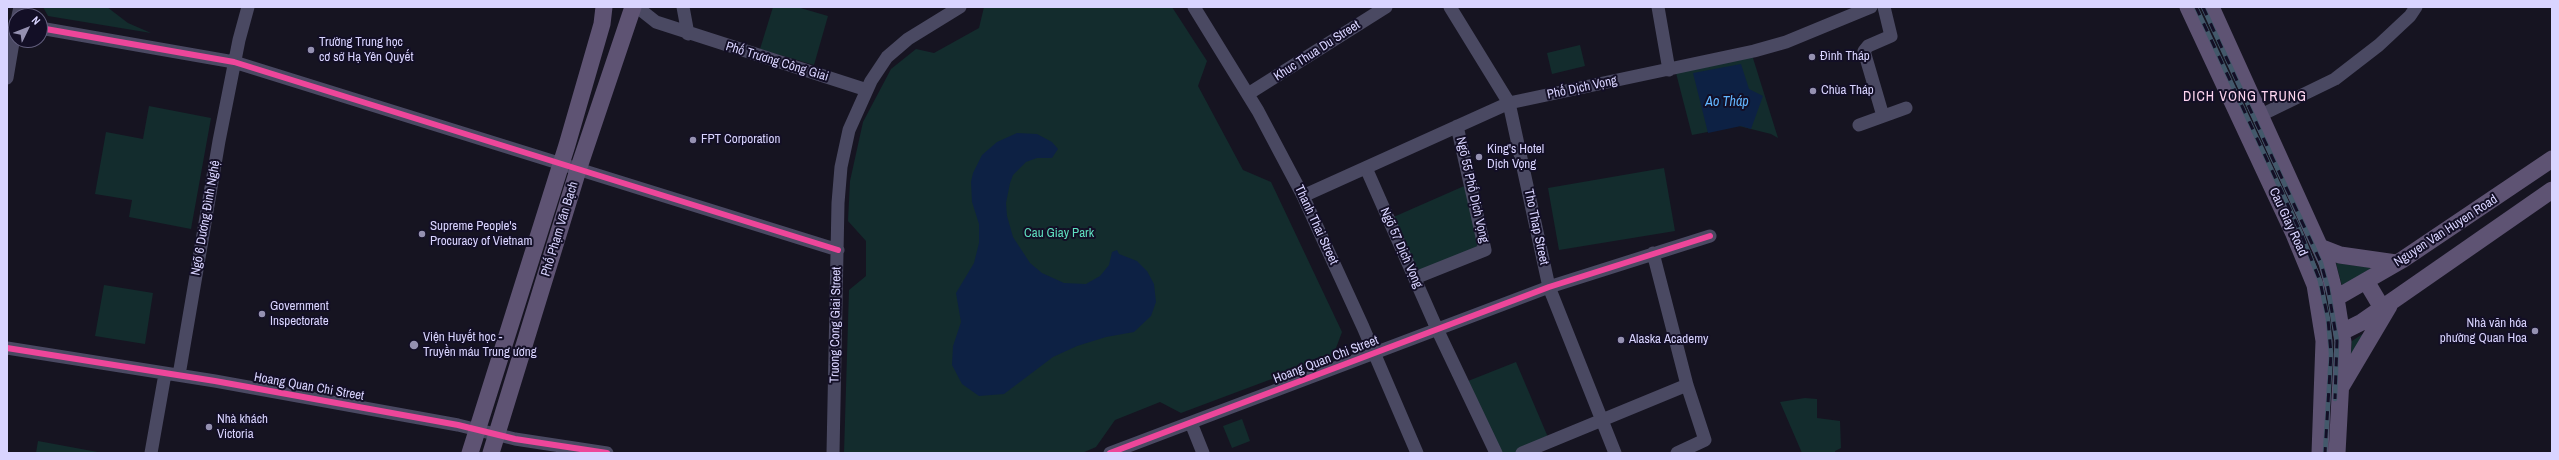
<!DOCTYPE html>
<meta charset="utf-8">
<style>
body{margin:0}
#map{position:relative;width:2559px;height:460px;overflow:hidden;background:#161421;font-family:"Archivo Narrow",sans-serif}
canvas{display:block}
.frame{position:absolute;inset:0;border:8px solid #d9d4ff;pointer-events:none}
.north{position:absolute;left:8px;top:8px;width:40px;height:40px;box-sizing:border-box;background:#130f26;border:1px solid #625e7d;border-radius:50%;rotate:47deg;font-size:11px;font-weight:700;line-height:16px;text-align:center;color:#d9d4ff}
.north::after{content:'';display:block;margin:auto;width:14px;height:18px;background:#9591b1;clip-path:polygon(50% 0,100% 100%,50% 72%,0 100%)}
</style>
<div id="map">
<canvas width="2559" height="460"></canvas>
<div class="frame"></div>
<div class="north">N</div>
</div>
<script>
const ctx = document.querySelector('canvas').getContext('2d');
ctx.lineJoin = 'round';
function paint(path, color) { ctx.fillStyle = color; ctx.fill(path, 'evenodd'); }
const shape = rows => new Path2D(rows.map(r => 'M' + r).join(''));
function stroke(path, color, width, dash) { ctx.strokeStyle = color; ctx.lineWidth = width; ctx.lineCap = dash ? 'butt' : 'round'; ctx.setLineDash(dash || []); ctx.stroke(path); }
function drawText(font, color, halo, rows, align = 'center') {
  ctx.font = font + ' "Archivo Narrow",sans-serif'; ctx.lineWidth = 4; ctx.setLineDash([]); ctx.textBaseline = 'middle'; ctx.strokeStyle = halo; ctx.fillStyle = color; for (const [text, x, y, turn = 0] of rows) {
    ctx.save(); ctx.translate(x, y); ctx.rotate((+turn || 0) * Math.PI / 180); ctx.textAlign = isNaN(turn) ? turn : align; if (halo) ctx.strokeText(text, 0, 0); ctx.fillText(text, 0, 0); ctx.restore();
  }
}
const green = shape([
 [43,7,107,7,128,23,151,33,48,16],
 [773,7,797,7,828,16,814,65,760,49],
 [984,7,1172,7,1207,61,1198,86,1243,170,1271,182,1342,332,1333,356,1181,413,1160,402,1115,420,1096,447,1082,453,844,453,849,290,866,276,866,241,848,221,850,181,863,122,891,69,916,49,934,53,979,28],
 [1580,45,1585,66,1552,74,1547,53],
 [1752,55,1778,138,1771,134,1739,126,1692,135,1676,73],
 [149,106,211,118,191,229,129,217,132,200,95,194,106,132,143,139],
 [1664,168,1675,231,1559,250,1548,188],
 [1471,183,1486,246,1415,278,1389,219],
 [2336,263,2372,268,2342,286],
 [104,285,153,293,145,344,95,336],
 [2367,331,2350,362,2352,341],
 [1516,362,1550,442,1522,453,1496,453,1463,383],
 [1805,398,1817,399,1817,418,1840,421,1841,448,1835,451,1835,453,1802,453,1780,402],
 [1242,419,1250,441,1232,448,1223,426],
 [38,441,103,453,36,453]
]);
const water = shape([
 [1741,64,1749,89,1763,96,1751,129,1741,126,1708,133,1693,73],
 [1017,133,1037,134,1052,142,1058,149,1052,158,1037,158,1026,162,1013,175,1010,183,1006,203,1007,216,1013,237,1030,263,1042,273,1064,283,1086,284,1100,276,1109,265,1112,252,1117,250,1119,254,1137,261,1147,271,1154,284,1156,302,1151,316,1134,332,1106,337,1077,346,1053,357,1004,394,979,396,962,384,952,365,953,346,961,322,956,293,974,263,979,243,979,224,972,202,971,182,973,173,982,155,997,142]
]);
const minor = shape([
 [637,7,656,22,867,90],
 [683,7,688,34],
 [1194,7,1258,111,1303,196,1363,327,1417,453],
 [1450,7,1509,103,1549,287,1615,453],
 [1658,7,1669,70],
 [18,16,20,7],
 [40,28,234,62,838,250],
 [7,78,16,25],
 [1248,94,1386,7],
 [2261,115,2335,79,2379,45,2410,16,2416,7],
 [1883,116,1864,51,1868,46,1891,36,1884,7],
 [1859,125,1906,108],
 [1366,168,1437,329,1496,453],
 [1303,196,1509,103,1754,51,1786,42,1871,7],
 [1653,253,1687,385,1705,440,1677,453],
 [1415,278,1485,250,1457,126],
 [7,348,215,381,458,425,515,439,607,453],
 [179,375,219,141,239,40,248,7],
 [1191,423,1203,453],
 [151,453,165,374],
 [833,453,838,203,841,167,849,130,871,81,887,57,908,39,960,7],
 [1110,453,1549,287,1710,236],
 [1522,453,1687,385]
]);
const major = shape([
 [2188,7,2294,234,2315,285,2324,341,2320,453],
 [2211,7,2327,263,2336,298,2343,342,2337,453],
 [2322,248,2340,255,2396,263],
 [2366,281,2382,308],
 [2336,298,2402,260,2552,159],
 [2342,332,2362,322,2552,190],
 [2341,387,2389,306],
 [470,453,567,145,602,24,604,7],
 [491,453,578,170,633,7]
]);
const rail = shape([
 [2196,7,2301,233,2320,281,2328,319,2331,354,2325,453],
 [2203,7,2321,263,2328,288,2337,341,2335,399]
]);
const cycleway = shape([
 [40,28,234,62,838,250],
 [7,348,215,381,458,425,515,439,607,453],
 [1110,453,1549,287,1710,236]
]);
const markers = [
 [311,50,4,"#9591b1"],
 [1812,57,4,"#9591b1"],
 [1813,91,4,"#9591b1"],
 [693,140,4,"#9591b1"],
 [1479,157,4,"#9591b1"],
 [422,234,4,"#9591b1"],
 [262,314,4,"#9591b1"],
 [2535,331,4,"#9591b1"],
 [1621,340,4,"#9591b1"],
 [414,345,5,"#9591b1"],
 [209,427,4,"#9591b1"]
];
const poiNames = [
 ["Trường Trung học",319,43],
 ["cơ sở Hạ Yên Quyết",319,58],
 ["Đình Tháp",1820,57],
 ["Chùa Tháp",1821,91],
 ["FPT Corporation",701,140],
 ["King's Hotel",1487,150],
 ["Dịch Vọng",1487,165],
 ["Supreme People's",430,227],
 ["Procuracy of Vietnam",430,242],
 ["Government",270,307],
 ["Inspectorate",270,322],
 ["Nhà văn hóa",2527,324,"right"],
 ["phường Quan Hoa",2527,339,"right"],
 ["Viện Huyết học -",423,338],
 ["Truyền máu Trung ương",423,353],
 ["Alaska Academy",1629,340],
 ["Nhà khách",217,420],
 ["Victoria",217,435]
];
const streetNames = [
 ["Khuc Thua Du Street",1317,51,-33],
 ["Phố Trương Công Giai",777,62,17],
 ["Phố Dịch Vọng",1582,88,-12],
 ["Ngõ 55 Phố Dịch Vọng",1472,190,77],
 ["Ngõ 6 Dương Đình Nghệ",206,218,-80],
 ["Cau Giay Road",2288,222,65],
 ["Thanh Thai Street",1316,225,65],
 ["Tho Thap Street",1536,227,78],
 ["Phố Phạm Văn Bạch",560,229,-73],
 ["Nguyen Van Huyen Road",2446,231,-33],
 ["Ngõ 57 Dịch Vọng",1401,248,66],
 ["Truong Cong Giai Street",836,325,-89],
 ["Hoang Quan Chi Street",1326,360,-21],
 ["Hoang Quan Chi Street",309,387,10]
];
const parkNames = [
 ["Cau Giay Park",1059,234]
];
const neighbourhoodNames = [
 ["DICH VONG TRUNG",2245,97]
];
const waterNames = [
 ["Ao Tháp",1727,102]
];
paint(green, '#132c2d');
paint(water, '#0d2144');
stroke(minor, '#4a4962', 13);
stroke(major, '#5e5373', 17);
stroke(rail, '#43596b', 4.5);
stroke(rail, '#130f26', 3, [9]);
stroke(cycleway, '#ed469a', 6);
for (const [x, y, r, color] of markers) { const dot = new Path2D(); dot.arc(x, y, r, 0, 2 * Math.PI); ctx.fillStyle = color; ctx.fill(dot); stroke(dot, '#130f26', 1.5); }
drawText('13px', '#d9d4ff', '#130f26', poiNames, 'left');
drawText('13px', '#d9d4ff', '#130f26', streetNames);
drawText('13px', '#5fe0c0', '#130f26', parkNames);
ctx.letterSpacing = '1px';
drawText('14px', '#ffd6f0', '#130f26', neighbourhoodNames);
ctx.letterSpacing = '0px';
drawText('italic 14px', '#62b6ff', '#130f26', waterNames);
</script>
